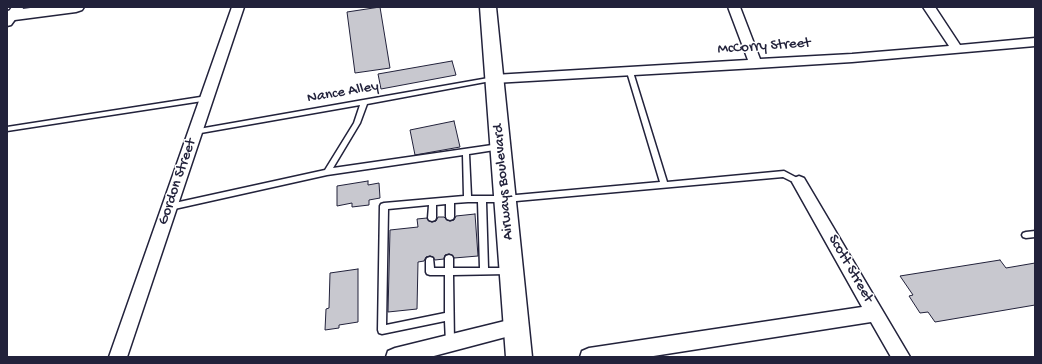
<!DOCTYPE html>
<style>
body{margin:0}
#map{position:relative;width:1042px;height:364px;overflow:hidden;background:#fff;font-family:"Gochi Hand",sans-serif}
canvas{display:block}
.frame{position:absolute;inset:0;border:8px solid #22223b;pointer-events:none}
</style>
<div id="map">
<canvas width="1042" height="364"></canvas>
<div class="frame"></div>
</div>
<script>
const ctx = document.querySelector('canvas').getContext('2d');
ctx.lineJoin = 'round';
function paint(path, color) { ctx.fillStyle = color; ctx.fill(path, 'evenodd'); }
const shape = rows => new Path2D(rows.map(r => 'M' + r).join(''));
function stroke(path, color, width, dash) { ctx.strokeStyle = color; ctx.lineWidth = width; ctx.lineCap = dash ? 'butt' : 'round'; ctx.setLineDash(dash || []); ctx.stroke(path); }
function drawText(font, color, halo, rows, align = 'center') {
  ctx.font = font + ' "Gochi Hand",sans-serif'; ctx.lineWidth = 3; ctx.setLineDash([]); ctx.textBaseline = 'middle'; ctx.strokeStyle = halo; ctx.fillStyle = color; for (const [text, x, y, turn = 0] of rows) {
    ctx.save(); ctx.translate(x, y); ctx.rotate((+turn || 0) * Math.PI / 180); ctx.textAlign = isNaN(turn) ? turn : align; if (halo) ctx.strokeText(text, 0, 0); ctx.fillText(text, 0, 0); ctx.restore();
  }
}
const building = shape([
 [380,7,390,68,355,73,347,12,380,7],
 [452,61,456,75,381,89,378,74,452,61],
 [454,121,460,147,415,155,410,130,454,121],
 [368,181,368,185,379,183,380,198,369,200,369,205,352,207,352,203,337,206,337,186,368,181],
 [475,214,478,256,454,258,452,255,449,254,445,255,444,259,435,260,433,257,430,256,426,257,424,261,418,262,417,309,388,312,390,230,418,227,417,219,427,218,429,221,432,222,436,221,438,217,444,217,447,220,450,221,454,220,456,216,475,214],
 [1000,260,1006,268,1035,263,1035,305,935,322,928,312,920,313,909,296,913,295,900,276,1000,260],
 [358,269,358,322,339,325,339,328,325,330,326,309,329,308,330,273,358,269]
]);
const lane = shape([
 [630,70,633,72,667,182,784,171,801,180,802,182,801,184,797,184,783,177,505,202,486,202,488,268,508,268,511,269,512,271,511,273,508,274,453,275,454,343,453,346,450,347,447,346,446,343,445,321,382,334,379,333,378,330,380,206,381,204,384,203,464,196,463,155,327,175,170,210,167,209,166,207,167,205,170,204,325,170,354,123,360,105,195,134,192,132,193,130,494,77,496,78,497,79,496,80,367,104,360,123,333,168,499,144,501,145,502,147,501,149,469,154,471,196,505,196,660,182,627,72,630,70],
 [468,202,478,202,480,268,453,268,453,258,452,256,449,255,446,256,445,258,445,268,434,268,433,258,430,257,427,258,426,260,426,272,427,274,430,275,445,275,445,313,386,325,388,209,429,205,428,218,429,220,432,221,435,220,436,218,436,205,446,204,446,217,447,219,450,220,453,219,454,217,454,203,468,202],
 [207,96,210,98,209,100,7,131,7,127,207,96],
 [1035,231,1035,237,1026,238,1023,237,1022,235,1023,233,1026,232,1035,231]
]);
const street = shape([
 [12,7,24,7,11,25,7,26,7,14,12,7],
 [232,7,244,7,127,357,109,357,232,7],
 [728,7,740,7,760,59,852,54,949,46,923,7,935,7,960,45,1035,38,1035,46,852,62,756,68,494,83,489,82,488,79,489,76,494,75,748,60,728,7],
 [799,176,804,178,910,357,891,357,871,322,647,357,580,357,582,351,589,348,862,307,792,182,794,178,799,176],
 [517,318,523,320,526,326,523,332,517,334,430,357,386,357,388,351,395,348,517,318]
]);
const secondary = shape([
 [38,7,84,7,82,10,76,12,7,21,7,11,38,7],
 [480,7,496,7,532,357,506,357,480,7]
]);
const streetNames = [
 ["McCorry Street",764,47,-4],
 ["Nance Alley",343,93,-10],
 ["Gordon Street",178,182,-71],
 ["Airways Boulevard",504,182,-95],
 ["Scott Street",850,269,60]
];
paint(building, '#c8c8cf');
stroke(building, '#22223b', 1);
stroke(lane, '#22223b', 3);
stroke(street, '#22223b', 3);
stroke(secondary, '#22223b', 3);
paint(lane, '#fff');
paint(street, '#fff');
paint(secondary, '#fff');
drawText('15px', '#22223b', '#fff', streetNames);
</script>
